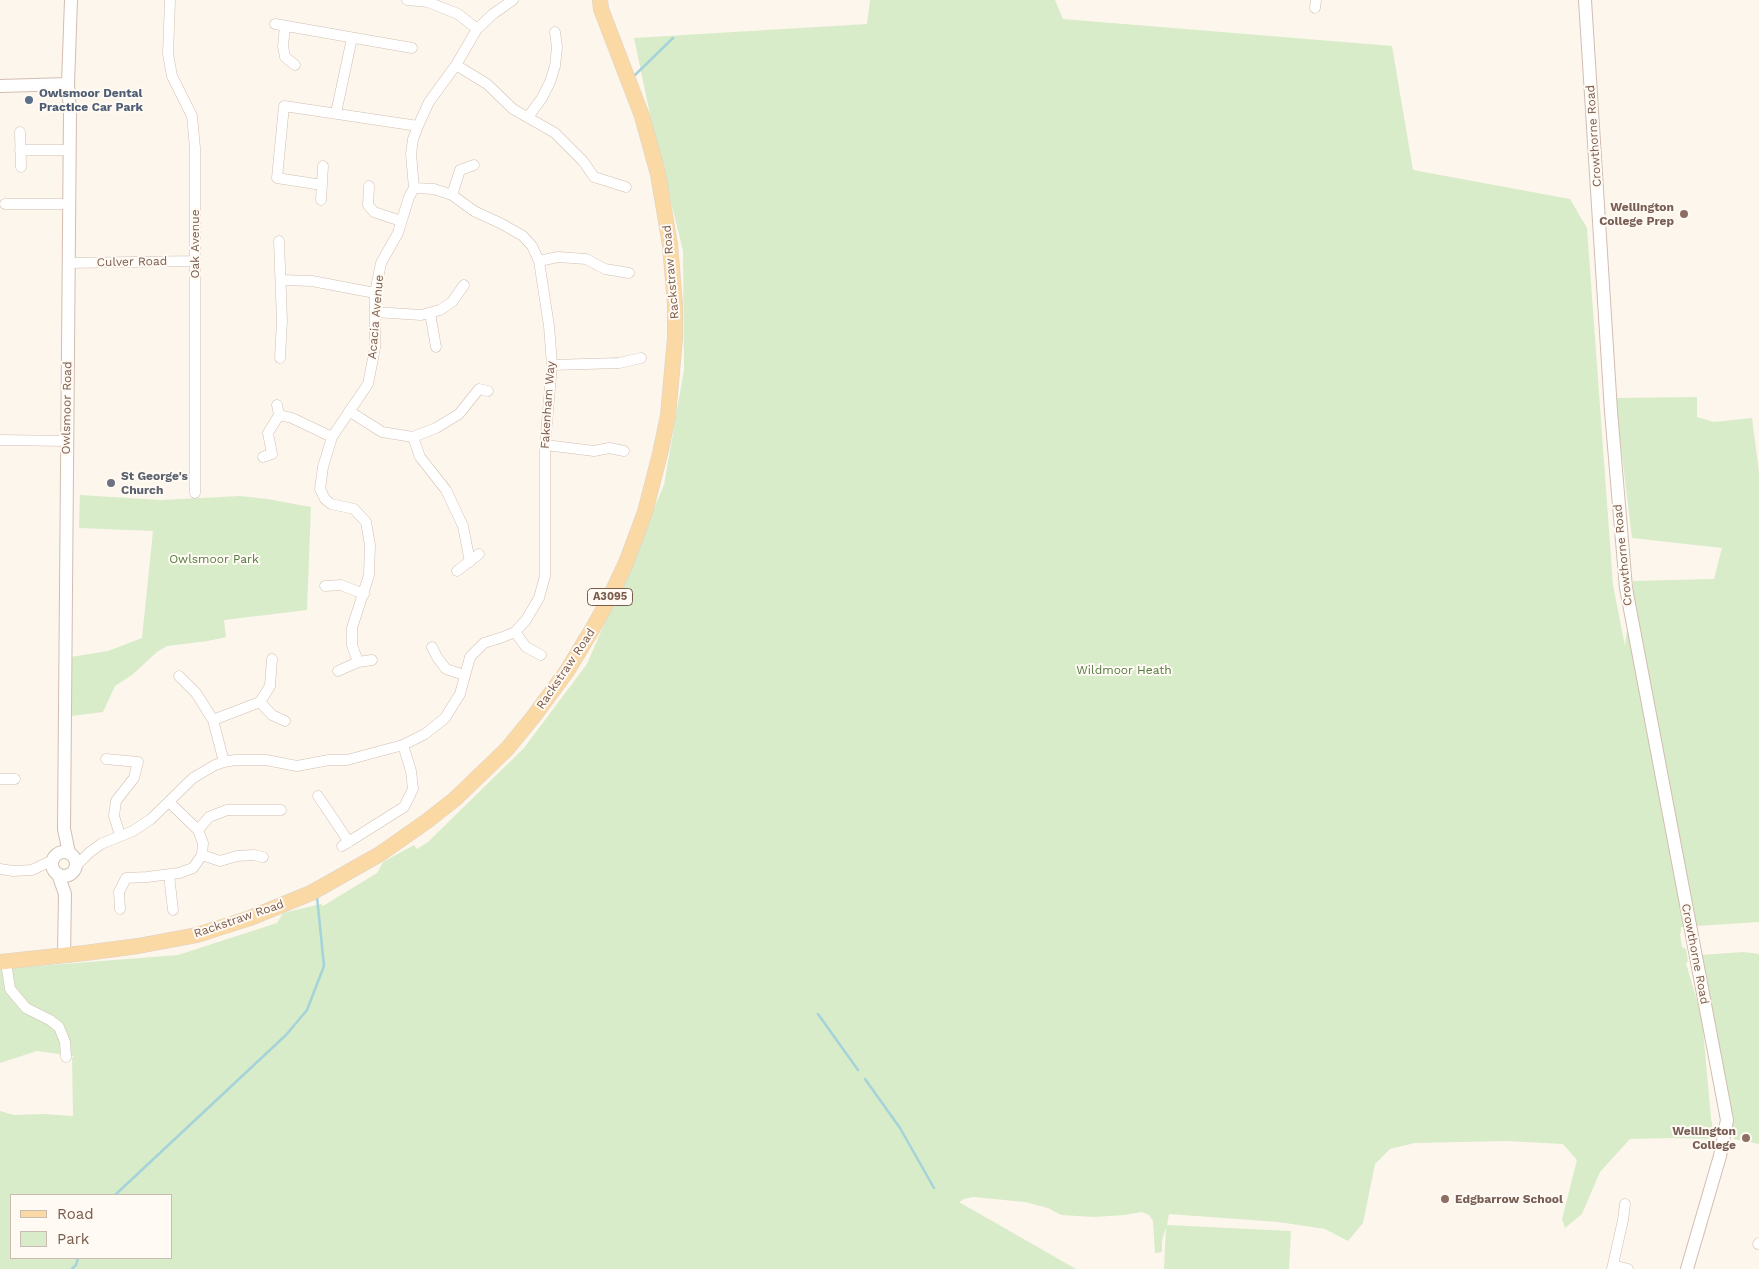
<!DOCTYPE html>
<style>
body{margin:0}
#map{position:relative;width:1759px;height:1269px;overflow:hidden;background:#fdf6ec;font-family:"Work Sans",sans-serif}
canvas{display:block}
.legend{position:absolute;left:10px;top:1194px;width:162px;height:65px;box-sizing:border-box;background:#fffaf3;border:1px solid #cabbb1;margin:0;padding:6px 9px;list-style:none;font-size:15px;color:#7a5c4d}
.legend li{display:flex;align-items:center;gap:10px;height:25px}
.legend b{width:25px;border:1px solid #cabbb1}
</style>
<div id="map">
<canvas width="1759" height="1269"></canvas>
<ul class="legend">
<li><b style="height:6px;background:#fbd9a5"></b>Road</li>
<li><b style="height:14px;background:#d8ecc9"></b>Park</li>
</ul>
</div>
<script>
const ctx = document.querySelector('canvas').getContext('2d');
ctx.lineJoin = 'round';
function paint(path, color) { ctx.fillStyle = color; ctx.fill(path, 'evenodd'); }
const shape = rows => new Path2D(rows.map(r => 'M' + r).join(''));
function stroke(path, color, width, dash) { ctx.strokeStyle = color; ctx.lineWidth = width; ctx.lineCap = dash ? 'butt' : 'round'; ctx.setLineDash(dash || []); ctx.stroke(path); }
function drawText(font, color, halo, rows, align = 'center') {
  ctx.font = font + ' "Work Sans",sans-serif'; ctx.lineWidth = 4; ctx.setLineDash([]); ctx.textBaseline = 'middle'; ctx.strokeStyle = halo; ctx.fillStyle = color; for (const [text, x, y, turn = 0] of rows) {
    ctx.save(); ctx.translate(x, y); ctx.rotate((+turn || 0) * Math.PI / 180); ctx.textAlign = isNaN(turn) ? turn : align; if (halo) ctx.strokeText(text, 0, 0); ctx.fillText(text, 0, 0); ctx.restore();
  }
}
const green = shape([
 [870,0,1055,0,1063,19,1392,46,1413,170,1570,199,1587,228,1613,585,1625,646,1633,581,1714,579,1722,548,1632,538,1615,398,1697,397,1697,417,1714,422,1752,418,1759,472,1759,922,1681,927,1681,932,1680,934,1682,947,1686,949,1688,961,1686,963,1702,1018,1711,1118,1714,1137,1713,1137,1713,1139,1673,1138,1630,1139,1600,1172,1582,1214,1565,1228,1562,1219,1577,1160,1563,1144,1507,1141,1415,1143,1390,1149,1375,1164,1363,1223,1348,1241,1325,1229,1278,1222,1169,1214,1167,1225,1291,1231,1289,1269,1164,1269,1166,1227,1162,1241,1162,1252,1155,1253,1153,1221,1149,1215,1142,1212,1125,1215,1094,1217,1061,1215,1048,1208,1025,1202,973,1197,964,1199,959,1202,1076,1269,0,1269,0,1111,14,1115,44,1114,73,1116,72,1058,74,1056,37,1051,0,1063,0,969,178,955,277,923,283,913,321,904,323,906,377,873,383,862,414,845,417,849,428,842,524,748,587,664,664,485,684,370,683,251,655,138,634,38,867,24],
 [11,1195,171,1195,171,1258,11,1258],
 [80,495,161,500,240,496,267,499,311,507,307,610,224,620,226,637,208,641,167,646,157,652,132,675,115,686,103,712,71,716,70,657,108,651,142,638,153,531,79,528],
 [1743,952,1759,954,1759,1144,1734,1139,1701,955]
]);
const stream = shape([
 [635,75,673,38],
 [818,1014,858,1070],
 [865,1079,900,1128,934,1188],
 [115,1195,286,1035,307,1010,324,966,317,897],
 [72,1269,76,1265,78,1258]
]);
const minor = shape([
 [170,0,168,54,172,76,192,116,195,148,195,493],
 [407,0,428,2,458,14,477,29],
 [1315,8,1316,0],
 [275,24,412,48],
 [285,26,283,46,285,57,295,65],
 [456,65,487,84,513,109,555,133,583,161,594,177,626,187],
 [336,113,352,38],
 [528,117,542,98,550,82,555,66,557,47,555,32],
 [20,132,21,167],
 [20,150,69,150],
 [322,185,277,178,284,106,418,126],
 [369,186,368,205,374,212,401,221],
 [452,195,460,170,474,165],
 [321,200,323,166],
 [5,204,69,204],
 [279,241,282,321,280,358],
 [539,261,558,257,586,259,605,269,629,273],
 [68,263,195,261],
 [281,280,312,281,375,293],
 [375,312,421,315,440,310,452,302,464,285],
 [430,313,436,347],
 [552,365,619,363,641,358],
 [349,411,382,432,413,437,436,428,459,414,479,389,488,391],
 [279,415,292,418,332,437],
 [413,437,420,457,446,490,463,526,470,562],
 [0,440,67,441],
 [545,445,594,451,609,448,624,451],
 [263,457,272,454,268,433,279,415,277,405],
 [457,571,479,554],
 [325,586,341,585,364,594],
 [515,632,526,647,541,655],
 [432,647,437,657,446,669,464,675],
 [372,660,358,662,352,645,352,628,369,575,370,545,366,522,354,509,331,504,325,499,320,489,323,467,332,437,368,384,375,348,375,293,381,263,398,233,409,197,414,188,411,154,413,139,418,126,429,102,456,65,477,29,493,14,513,0],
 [338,671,358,662],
 [179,676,196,693,213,720,224,762],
 [260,702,272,715,285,721],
 [213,720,260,702,270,686,272,659],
 [106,759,138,762,134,778,116,801,114,816,120,835],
 [0,779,15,779],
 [318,796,349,842],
 [169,802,198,830],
 [342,846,404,807,413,789,411,771,403,745],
 [202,855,220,861,237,856,254,855,263,857],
 [75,867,90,852,101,844,133,831,151,819,193,778,215,765,224,762,235,760,266,760,297,766,329,760,347,760,403,745,425,734,445,718,460,694,470,657,484,643,503,637,515,632,526,620,539,598,545,576,545,445,552,365,549,326,539,261,532,246,523,236,502,224,474,211,452,195,434,189,414,188],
 [0,869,13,871,32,870,53,860],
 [169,875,173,910],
 [120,909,119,892,126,878,147,877,179,873,193,868,202,855,203,843,198,830,209,817,227,810,281,810],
 [6,962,10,989,26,1008,50,1020,59,1027,65,1042,66,1057],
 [1758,1244,1759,1243],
 [1613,1265,1628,1269],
 [1612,1269,1623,1220,1625,1204]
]);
const tertiary = shape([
 [1585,0,1611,411,1626,588,1727,1120,1720,1156,1687,1269],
 [0,86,68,84],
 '52 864a12 12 0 1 1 24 0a12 12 0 1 1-24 0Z',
 [69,853,64,829,70,111,68,84,71,0],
 [58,874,65,894,64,956]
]);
const primary = shape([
 [0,962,85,953,138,946,197,935,250,918,311,893,380,854,427,821,455,799,507,749,534,716,567,671,593,628,610,597,626,563,645,512,660,454,668,416,675,338,675,304,670,245,658,174,642,116,601,9,600,0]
]);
const markers = [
 [29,100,5,"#5c6f8a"],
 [1684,214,5,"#8d6e63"],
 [111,483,5,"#6b7280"],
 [1746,1138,5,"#8d6e63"],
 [1445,1199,5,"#8d6e63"]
];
const shields = [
 [610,597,45]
];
const shieldNames = [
 ["A3095",610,597]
];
const serviceNames = [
 ["Owlsmoor Dental",39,93],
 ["Practice Car Park",39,107]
];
const streetNames = [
 ["Crowthorne Road",1594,136,-94],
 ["Oak Avenue",195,244,-90],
 ["Culver Road",132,262,-1],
 ["Rackstraw Road",671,272,-95],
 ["Acacia Avenue",376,317,-85],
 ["Fakenham Way",548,405,-86],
 ["Owlsmoor Road",67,408,-89],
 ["Crowthorne Road",1623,555,-96],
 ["Rackstraw Road",566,669,-56],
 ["Rackstraw Road",239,919,-19],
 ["Crowthorne Road",1695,954,79]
];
const educationNames = [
 ["Wellington",1674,207],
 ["College Prep",1674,221],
 ["Wellington",1736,1131],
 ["College",1736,1145],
 ["Edgbarrow School",1455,1199,"left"]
];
const worshipNames = [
 ["St George's",121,476],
 ["Church",121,490]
];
const parkNames = [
 ["Owlsmoor Park",214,559],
 ["Wildmoor Heath",1124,670]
];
paint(green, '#d8ecc9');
stroke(stream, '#a5d3da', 2.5);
stroke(minor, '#d1beb0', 11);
stroke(tertiary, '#d1beb0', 14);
stroke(primary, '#dad1cd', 16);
stroke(minor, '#fff', 10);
stroke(tertiary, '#fff', 12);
stroke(primary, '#fbd9a5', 15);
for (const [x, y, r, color] of markers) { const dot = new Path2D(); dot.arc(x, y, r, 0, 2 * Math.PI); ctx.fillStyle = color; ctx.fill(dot); stroke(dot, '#fffaf3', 2); }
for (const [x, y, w] of shields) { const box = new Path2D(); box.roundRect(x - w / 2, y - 8.5, w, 17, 4); ctx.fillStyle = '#fffaf3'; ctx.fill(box); stroke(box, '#7a5c4d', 1); }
drawText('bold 11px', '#7a5c4d', null, shieldNames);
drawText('bold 12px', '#4e5e75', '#fffaf3', serviceNames, 'left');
drawText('12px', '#7a5c4d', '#fffaf3', streetNames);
drawText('bold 12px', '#785e54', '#fffaf3', educationNames, 'right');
drawText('bold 12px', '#5b616d', '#fffaf3', worshipNames, 'left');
drawText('12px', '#537a41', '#fffaf3', parkNames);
</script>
